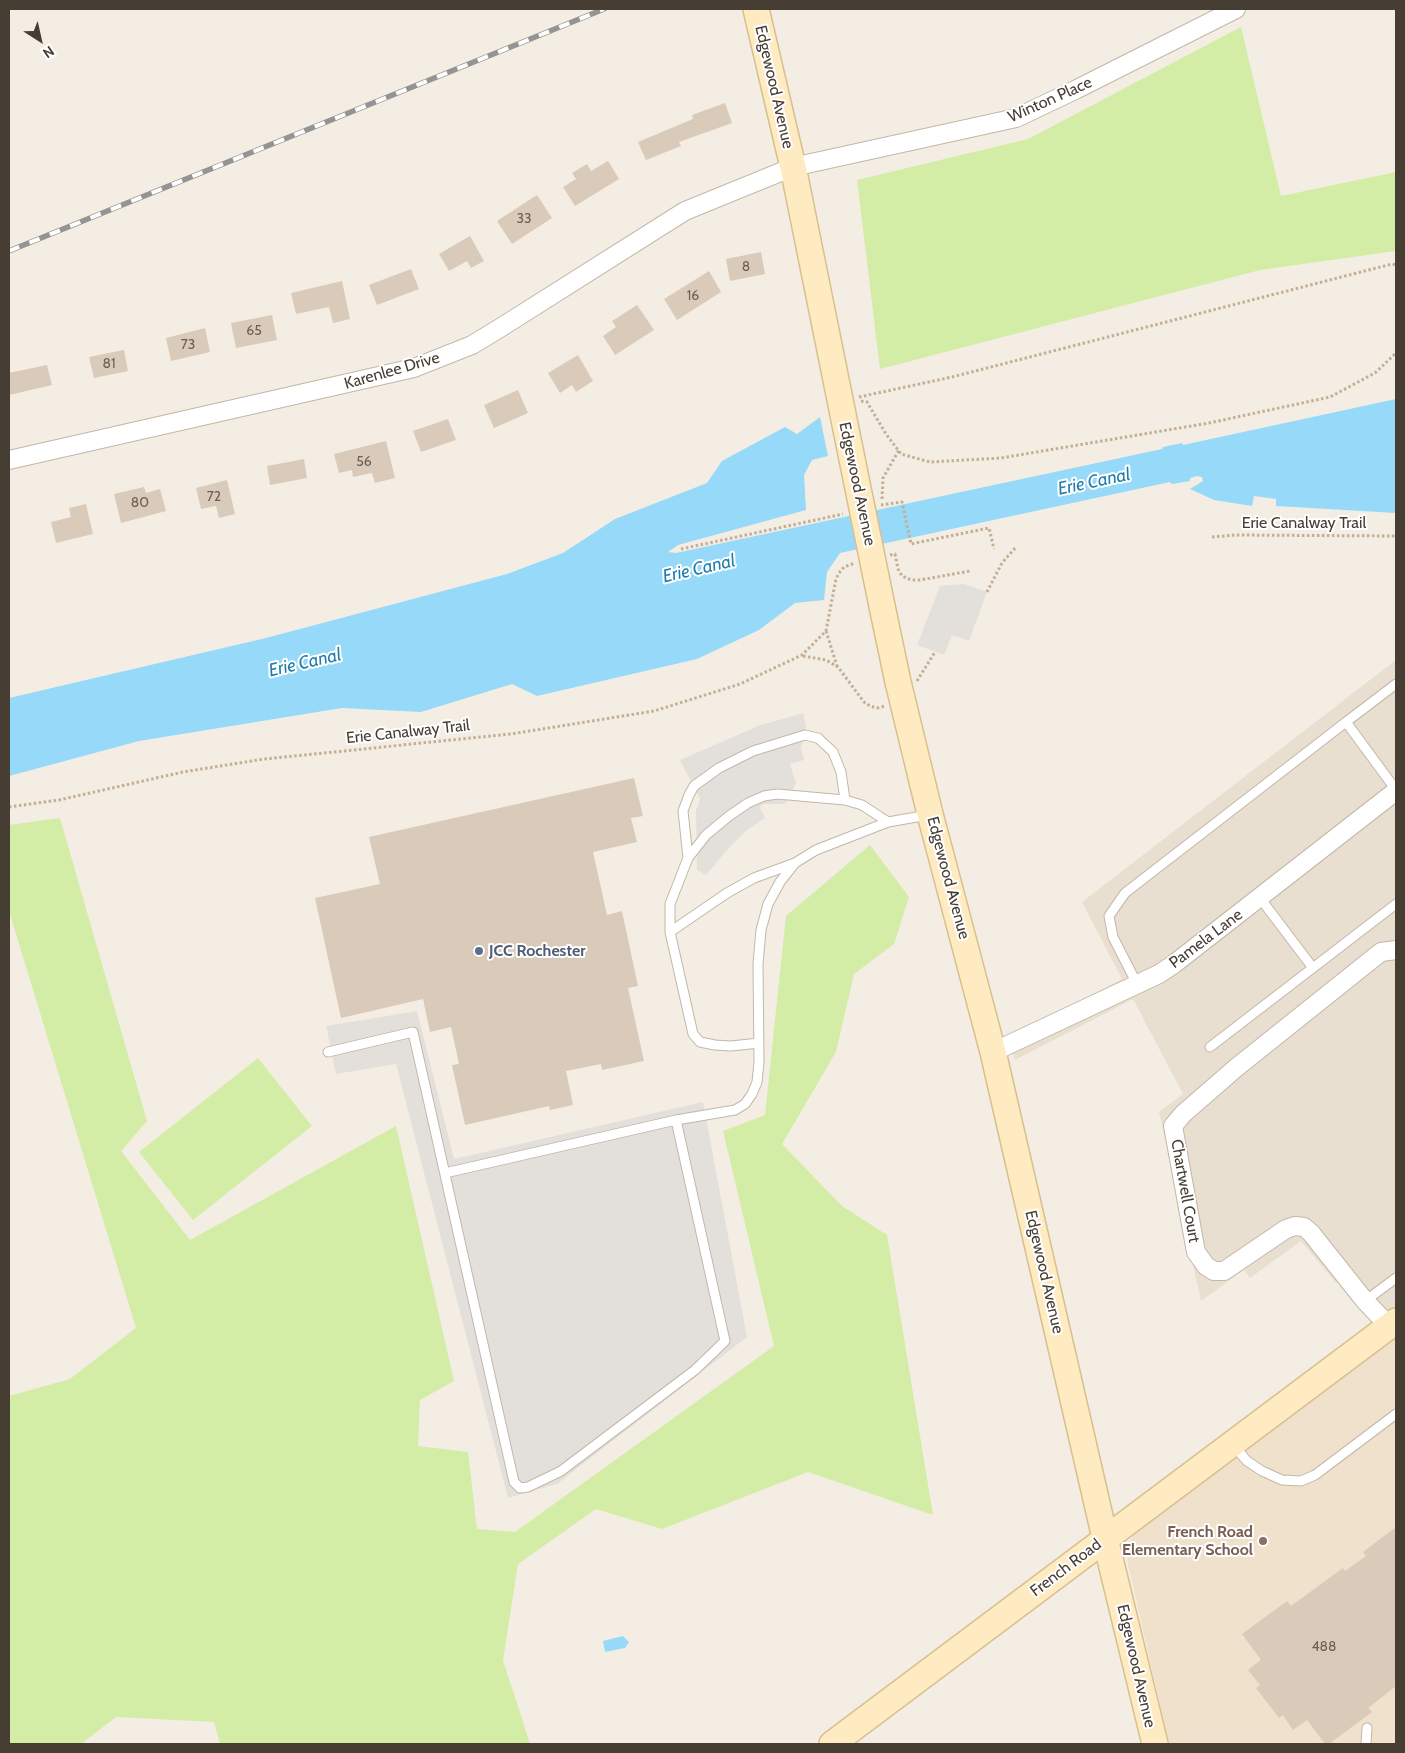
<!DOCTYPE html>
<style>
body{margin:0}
#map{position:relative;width:1405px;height:1753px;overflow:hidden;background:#f4ede3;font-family:Cabin,sans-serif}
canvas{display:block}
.frame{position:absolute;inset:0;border:10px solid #463d33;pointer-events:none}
.north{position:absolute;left:15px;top:15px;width:50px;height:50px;-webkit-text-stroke:4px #fff;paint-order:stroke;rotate:145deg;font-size:14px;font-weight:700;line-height:20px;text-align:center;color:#463d33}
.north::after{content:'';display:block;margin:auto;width:18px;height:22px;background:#463d33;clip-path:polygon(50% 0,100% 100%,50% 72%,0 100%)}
</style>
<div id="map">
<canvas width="1405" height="1753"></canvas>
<div class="frame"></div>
<div class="north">N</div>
</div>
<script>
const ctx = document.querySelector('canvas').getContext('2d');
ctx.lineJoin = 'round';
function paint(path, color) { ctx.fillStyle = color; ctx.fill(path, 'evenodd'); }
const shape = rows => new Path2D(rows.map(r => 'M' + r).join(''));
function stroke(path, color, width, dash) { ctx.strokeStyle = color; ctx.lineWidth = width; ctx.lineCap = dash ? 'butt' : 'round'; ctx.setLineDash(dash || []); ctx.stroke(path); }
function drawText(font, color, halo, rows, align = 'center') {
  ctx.font = font + ' Cabin,sans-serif'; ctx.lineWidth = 4; ctx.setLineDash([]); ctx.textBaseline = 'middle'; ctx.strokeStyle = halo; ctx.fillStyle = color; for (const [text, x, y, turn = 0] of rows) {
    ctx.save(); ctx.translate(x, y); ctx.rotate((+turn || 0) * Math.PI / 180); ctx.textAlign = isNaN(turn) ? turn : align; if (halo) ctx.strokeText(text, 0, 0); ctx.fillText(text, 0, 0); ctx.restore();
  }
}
const residential = shape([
 [1396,660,1396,1306,1372,1323,1341,1279,1336,1283,1301,1241,1250,1278,1244,1270,1201,1301,1159,1112,1183,1094,1133,999,1015,1060,1009,1038,1122,979,1082,902]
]);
const education = shape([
 [1396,1335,1396,1744,1169,1744,1128,1564,1127,1548,1133,1535,1142,1524]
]);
const green = shape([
 [1241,27,1281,196,1396,172,1396,251,1260,270,880,369,857,180,1028,139],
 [60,818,147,1121,121,1151,190,1240,396,1126,454,1381,420,1400,418,1446,468,1452,477,1529,515,1532,774,1346,723,1131,765,1115,786,916,870,845,909,897,894,944,854,974,836,1052,782,1144,842,1206,887,1235,933,1515,808,1472,662,1529,596,1509,518,1564,503,1660,530,1744,220,1744,214,1722,116,1717,81,1744,9,1744,9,1396,70,1379,136,1328,9,911,9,825],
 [258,1058,312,1126,193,1220,139,1152]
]);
const parking = shape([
 [964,584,987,592,969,641,952,635,944,655,917,645,940,586],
 [803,713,806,726,801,748,804,760,790,764,796,783,785,804,763,804,760,807,765,818,746,831,726,851,706,875,697,870,696,810,700,799,680,760,758,726],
 [417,1011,454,1159,703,1102,747,1337,557,1484,508,1498,396,1064,336,1074,326,1026]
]);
const water = shape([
 [1396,399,1396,513,1276,506,1276,499,1254,496,1252,506,1214,500,1190,489,1203,481,1202,477,1197,476,1190,478,1190,481,1172,484,1170,482,840,553,827,572,824,600,795,603,759,630,697,659,537,696,512,684,421,712,342,708,139,741,9,776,9,698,266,638,507,574,563,553,615,519,707,483,722,461,785,427,797,434,820,417,828,456,812,460,804,475,806,510,678,545,668,552,676,553,1162,449,1163,447,1182,443,1183,445],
 [623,1636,629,1642,625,1648,605,1652,603,1641]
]);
const building = shape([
 [725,103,732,123,679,142,681,146,646,160,638,142,693,119,692,115],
 [608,161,619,179,575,206,563,187,576,179,572,173,587,164,591,171],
 [537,195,552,218,512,244,497,221],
 [470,236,484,261,471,268,467,261,449,271,439,254],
 [761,252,765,274,730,281,726,259],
 [411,269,419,289,377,305,369,285],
 [709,271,721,292,677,320,664,299],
 [342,281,350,319,333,323,329,307,296,314,291,293],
 [637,305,654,330,615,355,603,336,616,327,612,321],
 [272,315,277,340,236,348,231,323],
 [205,328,210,352,171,361,166,338],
 [124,350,128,371,94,378,89,357],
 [578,355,593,381,576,392,572,385,560,393,548,373],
 [47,365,52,385,9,395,9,373],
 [518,390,528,413,494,428,484,405],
 [448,419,456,440,421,452,413,431],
 [386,441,395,478,375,483,372,473,353,477,352,470,339,473,334,454],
 [304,459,307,478,270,485,267,466],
 [227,480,235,514,219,518,216,506,201,509,196,488],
 [144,487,146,493,160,489,166,511,121,523,114,494],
 [86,504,93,534,56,543,51,522,71,517,69,508],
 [634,778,643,816,631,818,637,842,593,852,607,915,622,911,638,986,628,988,644,1061,602,1070,601,1064,566,1071,573,1105,550,1110,549,1106,465,1125,452,1065,459,1064,451,1027,430,1032,423,999,341,1018,315,898,380,884,369,837],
 [1396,1527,1396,1686,1368,1708,1372,1712,1329,1744,1325,1744,1307,1720,1293,1730,1283,1715,1279,1718,1256,1688,1260,1685,1248,1670,1261,1660,1242,1634,1287,1601,1291,1606,1343,1568,1345,1571,1366,1556,1363,1552]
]);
const path = shape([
 [859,397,952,377,1392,264,1396,265],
 [861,401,867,402,886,434,901,454,930,462,1001,458,1209,423,1330,397,1375,373,1396,353],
 [882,499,883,478,899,450],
 [881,505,902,502,911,544,989,528,994,549],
 [1212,537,1235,535,1396,536],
 [681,549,843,514],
 [890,555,895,554,898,569,902,576,911,580,920,580,970,571],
 [987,592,1002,563,1016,547],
 [826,631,837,666],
 [803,656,826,660,838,667,864,702,870,706,877,708,885,706],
 [917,681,935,652],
 [9,807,59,800,183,772,264,759,511,734,654,711,740,684,802,655,826,631,836,579,839,573,844,567,855,563]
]);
const lane = shape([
 [1346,722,1396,684],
 [688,858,683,811,689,795,694,786,719,768,753,751,805,735,818,738,833,752,841,772,845,800],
 [1260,898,1313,968],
 [670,932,727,893,754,878,795,863],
 [1137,984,1113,937,1109,916,1125,893,1346,722,1396,790],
 [759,1043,731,1046,715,1045,700,1042,693,1034,670,932,670,904,688,858,706,835,729,816,748,803,764,796,777,794,845,800,862,805,888,822],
 [1210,1047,1396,904],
 [328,1052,413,1032,514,1482,520,1488,528,1487,561,1471,695,1370,725,1341,676,1120],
 [445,1173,676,1120,735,1110,745,1104,752,1094,757,1082,759,1062,758,964,761,930,768,904,780,882,795,863,816,850,888,822,928,815],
 [1365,1301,1396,1278],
 [1234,1446,1247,1461,1262,1471,1282,1480,1301,1481,1315,1475,1396,1414],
 [1366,1744,1367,1728]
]);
const street = shape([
 [9,460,414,368,472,345,500,328,685,211,793,167,1016,118,1075,90,1236,9],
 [993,1052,1159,974,1174,964,1396,791],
 [1389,1326,1365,1301,1311,1233,1304,1227,1295,1226,1286,1229,1224,1271,1214,1271,1206,1266,1196,1252,1173,1126,1183,1114,1237,1067,1381,952,1396,950]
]);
const secondary = shape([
 [756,9,793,167,852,459],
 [882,606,898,682,930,814,993,1052,1105,1538,1155,1744],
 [832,1744,1396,1321]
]);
const rail = shape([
 [9,251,604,9]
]);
const secondaryBridge = shape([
 [852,459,882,606]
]);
const markers = [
 [479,951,5,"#5c6f8a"],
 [1263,1541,5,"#8d6e63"]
];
const numberNames = [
 ["33",524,219],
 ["8",746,267],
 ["16",693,296],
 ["65",254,331],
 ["73",188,345],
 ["81",109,364],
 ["56",364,462],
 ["72",214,497],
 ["80",140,503],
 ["488",1324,1647]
];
const streetNames = [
 ["Edgewood Avenue",774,87,77],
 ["Winton Place",1050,100,-24],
 ["Karenlee Drive",392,371,-16],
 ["Edgewood Avenue",857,484,78],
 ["Erie Canalway Trail",1304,523],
 ["Erie Canalway Trail",408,732,-6],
 ["Edgewood Avenue",948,878,75],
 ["Pamela Lane",1206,939,-37],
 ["Chartwell Court",1185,1191,80],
 ["Edgewood Avenue",1044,1272,77],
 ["French Road",1066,1568,-37],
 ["Edgewood Avenue",1136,1666,77]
];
const serviceNames = [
 ["JCC Rochester",489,951]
];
const educationNames = [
 ["French Road",1253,1532],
 ["Elementary School",1253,1550]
];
const waterNames = [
 ["Erie Canal",1094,482,-12],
 ["Erie Canal",699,569,-13],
 ["Erie Canal",305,663,-13]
];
paint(residential, '#e8dfd0');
paint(education, '#efe1cb');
paint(green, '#d3eda6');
paint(parking, '#e3e0dc');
paint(water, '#97d9f8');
paint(building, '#dacaba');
stroke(lane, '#c3b7a8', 11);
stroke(street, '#c3b7a8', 20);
stroke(secondary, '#d9bf8d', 28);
stroke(path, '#c3af94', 3, [2.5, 2.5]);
stroke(lane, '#fff', 9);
stroke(street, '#fff', 18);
stroke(secondary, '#ffebc2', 25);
stroke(rail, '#949494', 5.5);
stroke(rail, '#fff', 4, [11]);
stroke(secondaryBridge, '#d9bf8d', 28, []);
stroke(secondaryBridge, '#ffebc2', 25);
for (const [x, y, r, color] of markers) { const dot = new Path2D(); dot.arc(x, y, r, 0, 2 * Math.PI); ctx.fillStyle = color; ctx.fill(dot); stroke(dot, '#fff', 2); }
drawText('14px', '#6b6055', null, numberNames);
drawText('16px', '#463d33', '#fff', streetNames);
drawText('bold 16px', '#4e5e75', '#fff', serviceNames, 'left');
drawText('bold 16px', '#785e54', '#fff', educationNames, 'right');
drawText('italic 18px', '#1e7dad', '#fff', waterNames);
</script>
